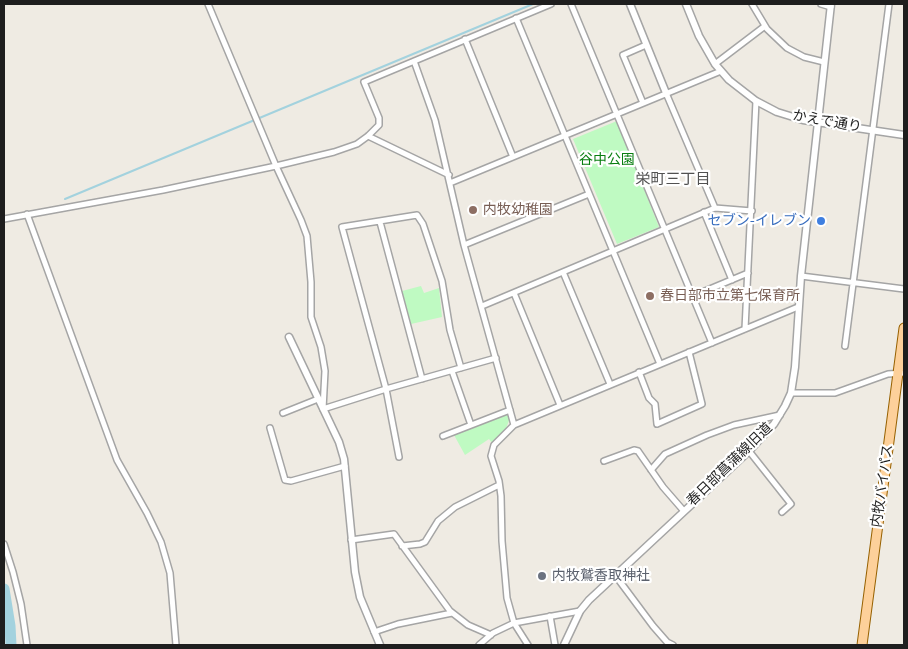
<!DOCTYPE html>
<meta charset="utf-8">
<style>
body{margin:0}
#map{position:relative;width:908px;height:649px;overflow:hidden;background:#efebe3;font-family:"Sofia Sans Condensed",sans-serif}
canvas{display:block}
.frame{position:absolute;inset:0;border:5px solid #1e1e1e;pointer-events:none}
</style>
<div id="map">
<canvas width="908" height="649"></canvas>
<div class="frame"></div>
</div>
<script>
const ctx = document.querySelector('canvas').getContext('2d');
ctx.lineJoin = 'round';
function paint(path, color) { ctx.fillStyle = color; ctx.fill(path, 'evenodd'); }
const shape = rows => new Path2D(rows.map(r => 'M' + r).join(''));
function stroke(path, color, width, dash) { ctx.strokeStyle = color; ctx.lineWidth = width; ctx.lineCap = dash ? 'butt' : 'round'; ctx.setLineDash(dash || []); ctx.stroke(path); }
function drawText(font, color, halo, rows, align = 'center') {
  ctx.font = font + ' "Sofia Sans Condensed","Noto Sans JP",sans-serif'; ctx.lineWidth = 4.5; ctx.setLineDash([]); ctx.textBaseline = 'middle'; ctx.strokeStyle = halo; ctx.fillStyle = color; for (const [text, x, y, turn = 0] of rows) {
    ctx.save(); ctx.translate(x, y); ctx.rotate((+turn || 0) * Math.PI / 180); ctx.textAlign = isNaN(turn) ? turn : align; if (halo) ctx.strokeText(text, 0, 0); ctx.fillText(text, 0, 0); ctx.restore();
  }
}
const park = shape([
 [617,121,659,227,617,244,573,139],
 [421,286,424,293,439,288,442,317,411,324,402,291],
 [506,414,510,418,505,431,492,443,489,439,465,455,454,435]
]);
const stream = shape([
 [65,199,533,4]
]);
const river = shape([
 [4,589,10,626,11,645]
]);
const minor = shape([
 [208,4,276,166,301,220,307,236,311,282,311,317,321,347,325,371,323,409,386,389,496,358],
 [571,4,712,343],
 [752,4,767,29,787,48,804,57,824,62],
 [821,4,831,7],
 [516,18,660,364],
 [465,39,513,157],
 [414,61,435,120,464,245,514,425],
 [715,64,765,26],
 [666,93,715,208],
 [643,103,623,55,646,45],
 [368,136,449,175],
 [450,183,721,71],
 [704,212,732,280],
 [27,214,117,460,147,513,161,542,170,573,176,645],
 [4,219,163,190,276,166,334,152,357,144,368,136,379,125,379,118,364,82,551,4],
 [380,222,422,379],
 [464,245,589,194],
 [563,272,610,384],
 [801,276,904,289],
 [514,293,560,405],
 [693,296,748,273],
 [482,306,715,208,752,211],
 [745,329,756,101],
 [845,346,889,4],
 [452,371,471,425],
 [639,372,649,398,655,404,657,424,702,404,689,352],
 [791,393,835,393,888,374,904,373],
 [283,413,318,399],
 [270,428,285,480,291,481,345,466],
 [443,436,510,410],
 [749,451,791,504,782,512],
 [399,457,386,389,342,227,417,215,423,224,442,281,450,330,461,368],
 [604,461,634,450,638,451,663,487,683,510],
 [651,470,665,454,707,435,734,425,780,415],
 [351,540,394,534,450,611,468,625,491,635],
 [4,544,13,572,21,604,27,645],
 [402,546,420,544,425,542,438,521,455,507,499,485],
 [615,575,653,626,667,642,673,645],
 [550,616,555,645],
 [374,632,398,624,452,613],
 [479,645,493,633,514,623,580,611],
 [528,645,514,623,507,598,502,541,501,496,499,481,491,456,494,445,514,425,798,307]
]);
const tertiary = shape([
 [630,4,666,93],
 [686,4,699,36,715,64,729,80,756,101,777,112,803,120,904,135],
 [289,337,339,442,344,459,355,572,360,597,380,645],
 [564,645,580,611,589,600,749,451,774,424,785,406,791,393,795,367,801,276,831,4]
]);
const primary = shape([
 [862,645,904,328]
]);
const markers = [
 [473,210,5,"#8d6e63"],
 [821,221,5,"#3f7fe0"],
 [650,296,5,"#8d6e63"],
 [542,576,5,"#6b7280"]
];
const streetNames = [
 ["かえで通り",827,122,10],
 ["春日部菖蒲線旧道",730,465,-44],
 ["内牧バイパス",883,486,-82]
];
const parkNames = [
 ["谷中公園",607,160]
];
const educationNames = [
 ["内牧幼稚園",483,210],
 ["春日部市立第七保育所",660,296]
];
const shopNames = [
 ["セブン-イレブン",811,221]
];
const worshipNames = [
 ["内牧鷲香取神社",552,576]
];
const neighbourhoodNames = [
 ["栄町三丁目",673,180]
];
paint(park, '#bffac2');
stroke(stream, '#a3d2de', 2);
stroke(river, '#a3d2de', 11);
stroke(minor, '#a5a5a5', 8);
stroke(tertiary, '#a5a5a5', 9);
stroke(primary, '#976100', 11);
stroke(minor, '#fff', 5);
stroke(tertiary, '#fff', 6);
stroke(primary, '#fdd09a', 9);
for (const [x, y, r, color] of markers) { const dot = new Path2D(); dot.arc(x, y, r, 0, 2 * Math.PI); ctx.fillStyle = color; ctx.fill(dot); stroke(dot, '#fff', 2); }
drawText('14px', '#1e1e1e', '#fff', streetNames);
drawText('14px', '#097e10', '#fff', parkNames);
drawText('14px', '#785e54', '#fff', educationNames, 'left');
drawText('14px', '#366cbe', '#fff', shopNames, 'right');
drawText('14px', '#5b616d', '#fff', worshipNames, 'left');
drawText('15px', '#515151', '#fff', neighbourhoodNames);
</script>
